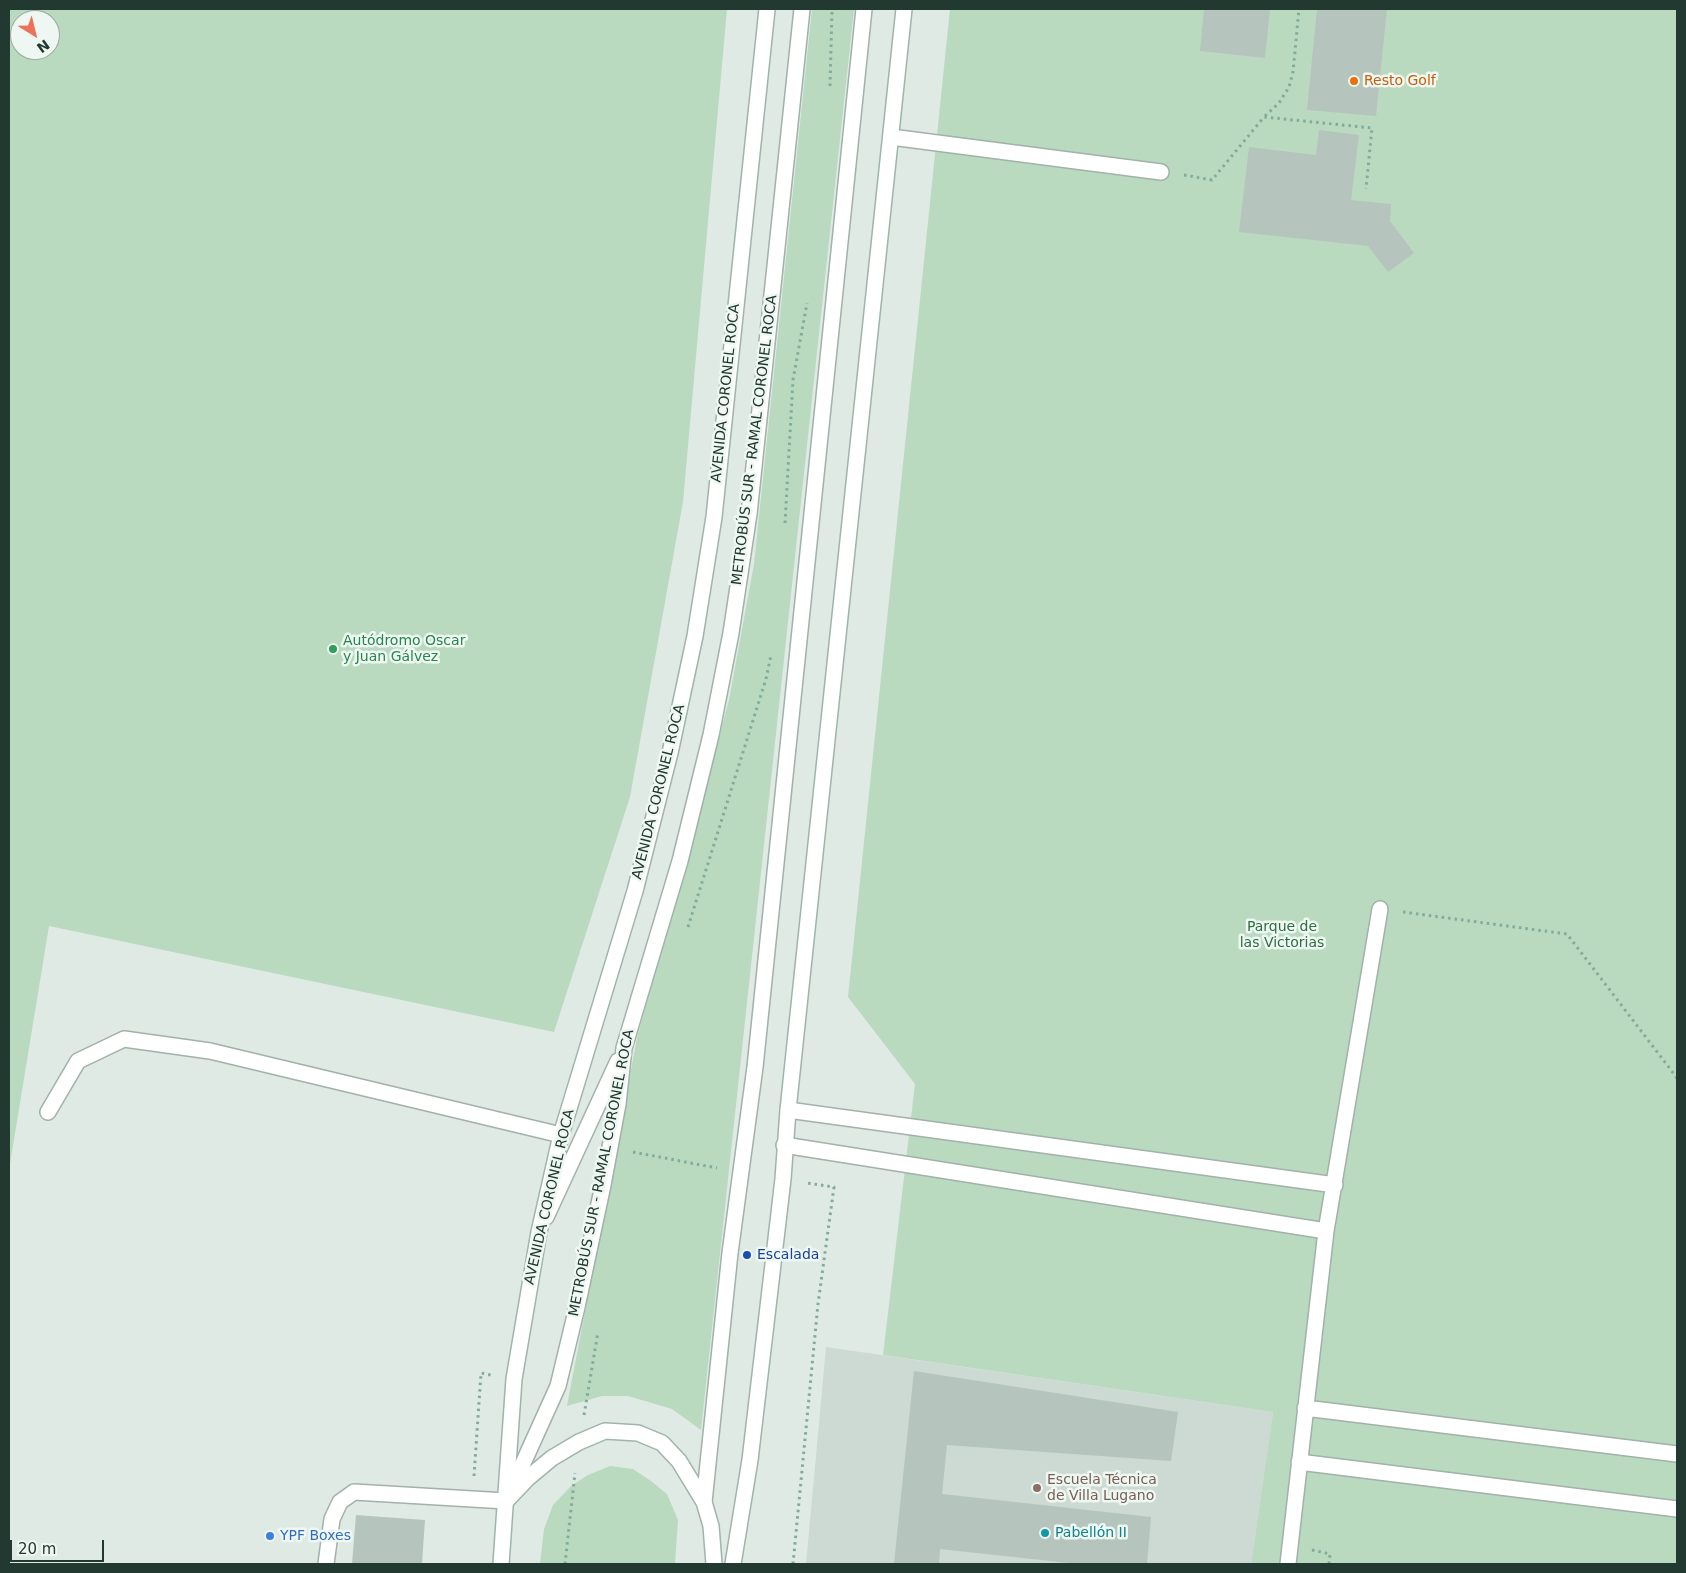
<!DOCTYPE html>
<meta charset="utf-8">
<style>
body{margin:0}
#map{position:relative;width:1686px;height:1573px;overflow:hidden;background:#dfeae4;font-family:"DejaVu Sans",sans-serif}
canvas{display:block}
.frame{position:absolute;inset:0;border:10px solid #213930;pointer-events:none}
.north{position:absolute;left:10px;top:10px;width:50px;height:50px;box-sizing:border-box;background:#eff7f2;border:1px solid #9daba4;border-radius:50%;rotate:144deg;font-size:14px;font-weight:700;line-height:20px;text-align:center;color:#213930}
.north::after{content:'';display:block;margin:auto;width:18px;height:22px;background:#ec735b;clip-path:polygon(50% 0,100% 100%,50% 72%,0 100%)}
.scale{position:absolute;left:10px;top:1540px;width:94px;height:22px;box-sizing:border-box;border:2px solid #213930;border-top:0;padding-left:6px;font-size:15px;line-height:18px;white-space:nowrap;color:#213930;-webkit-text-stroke:4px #eff7f2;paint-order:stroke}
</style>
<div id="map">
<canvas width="1686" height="1573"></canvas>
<div class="frame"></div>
<div class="north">N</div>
<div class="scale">20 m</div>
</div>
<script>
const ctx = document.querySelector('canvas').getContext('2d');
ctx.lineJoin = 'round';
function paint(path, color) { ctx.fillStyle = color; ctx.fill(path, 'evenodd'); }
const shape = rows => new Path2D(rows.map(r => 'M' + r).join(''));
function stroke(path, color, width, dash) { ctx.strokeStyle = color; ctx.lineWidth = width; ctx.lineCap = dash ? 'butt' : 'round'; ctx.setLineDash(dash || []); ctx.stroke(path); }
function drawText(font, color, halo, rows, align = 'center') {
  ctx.font = font + ' "DejaVu Sans",sans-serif'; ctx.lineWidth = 5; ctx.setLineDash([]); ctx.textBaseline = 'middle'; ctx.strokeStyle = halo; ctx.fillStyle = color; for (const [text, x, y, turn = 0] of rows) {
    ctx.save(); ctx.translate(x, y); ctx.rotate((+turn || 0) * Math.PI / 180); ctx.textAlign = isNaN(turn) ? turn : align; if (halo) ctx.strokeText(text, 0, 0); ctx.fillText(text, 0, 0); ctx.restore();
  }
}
const built = shape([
 [826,1347,1273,1412,1251,1564,806,1564]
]);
const green = shape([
 [9,9,727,9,683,502,630,797,554,1032,49,926,9,1170],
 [20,20,50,20,50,50,20,50],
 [812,9,854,9,701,1430,672,1409,628,1396,602,1396,567,1406,637,1038,729,700,754,564],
 [950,9,1677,9,1677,1564,1251,1564,1273,1412,883,1355,915,1084,848,997],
 [610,1466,633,1469,651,1481,667,1494,678,1520,675,1564,540,1564,544,1529,553,1505,571,1486,588,1475]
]);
const building = shape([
 [1204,9,1270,9,1265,58,1200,51],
 [1317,9,1387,9,1376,116,1307,110],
 [1319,130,1359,135,1351,200,1391,204,1390,221,1414,253,1388,272,1368,246,1239,232,1249,147,1316,155],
 [914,1371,1178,1412,1171,1461,947,1445,942,1494,1151,1517,1147,1564,1078,1564,940,1549,939,1564,894,1564],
 [356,1515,425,1520,422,1564,352,1564]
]);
const path = shape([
 [830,86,832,9],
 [1265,116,1279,103,1289,87,1293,72,1299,9],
 [1184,175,1212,180,1264,117,1372,128,1366,189],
 [785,523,793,380,807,303],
 [1403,912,1567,934,1677,1078],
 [688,927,766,679,771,655],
 [633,1152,717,1168],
 [584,1415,598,1332],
 [474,1476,481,1373,491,1375],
 [1312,1550,1330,1554,1329,1564],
 [565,1564,575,1473],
 [793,1564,818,1304,834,1187,807,1183]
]);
const lane = shape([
 [891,137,1161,172],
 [788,1110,1335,1185],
 [48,1112,78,1061,124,1039,210,1051,561,1135],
 [784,1145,1326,1231],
 [546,1217,618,1061],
 [1305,1408,1677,1454],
 [1299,1462,1677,1509],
 [704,1502,730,1253,755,1067,864,9],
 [326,1564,332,1519,340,1502,354,1492,506,1501,558,1386,577,1307,603,1185,618,1104,624,1048,680,861,711,735,731,633,749,514,802,9],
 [1288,1564,1326,1231,1380,909]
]);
const secondary = shape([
 [506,1501,528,1478,552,1458,579,1442,605,1431,638,1433,662,1443,679,1461,704,1502,711,1526,714,1564],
 [501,1564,514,1379,539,1232,561,1135,635,891,670,753,695,636,714,517,767,9],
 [733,1564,750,1460,783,1179,788,1110,904,9]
]);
const markers = [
 [1354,81,5,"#e8710a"],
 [333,649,5,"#2e9e5b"],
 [747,1255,5,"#1a4fb4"],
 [1037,1488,5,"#8d6e63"],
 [1045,1533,5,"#0f9aa8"],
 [270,1536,5,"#3f7fe0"]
];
const foodNames = [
 ["Resto Golf",1364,81]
];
const streetNames = [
 ["AVENIDA CORONEL ROCA",726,393,-84],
 ["METROBÚS SUR - RAMAL CORONEL ROCA",755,440,-83],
 ["AVENIDA CORONEL ROCA",659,792,-76],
 ["METROBÚS SUR - RAMAL CORONEL ROCA",602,1173,-79],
 ["AVENIDA CORONEL ROCA",550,1197,-77]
];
const leisureNames = [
 ["Autódromo Oscar",343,641],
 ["y Juan Gálvez",343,657]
];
const parkNames = [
 ["Parque de",1282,927],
 ["las Victorias",1282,943]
];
const transitNames = [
 ["Escalada",757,1255]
];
const educationNames = [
 ["Escuela Técnica",1047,1480],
 ["de Villa Lugano",1047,1496]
];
const cultureNames = [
 ["Pabellón II",1055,1533]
];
const shopNames = [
 ["YPF Boxes",280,1536]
];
paint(built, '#cdd9d3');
paint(green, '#b9dabf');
paint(building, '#b5c4bd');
stroke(lane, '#a2b1aa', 18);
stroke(secondary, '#9fb5ab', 18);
stroke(path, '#81ac9b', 3, [2.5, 4]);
stroke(lane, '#fff', 15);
stroke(secondary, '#fff', 15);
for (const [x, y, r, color] of markers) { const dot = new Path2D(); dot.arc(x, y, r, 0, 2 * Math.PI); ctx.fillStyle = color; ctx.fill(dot); stroke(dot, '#eff7f2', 2); }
drawText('14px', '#c56008', '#eff7f2', foodNames, 'left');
drawText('14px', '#213930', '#eff7f2', streetNames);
drawText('14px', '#27864d', '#eff7f2', leisureNames, 'left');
drawText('14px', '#2d6e41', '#eff7f2', parkNames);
drawText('14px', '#164399', '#eff7f2', transitNames, 'left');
drawText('14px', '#785e54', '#eff7f2', educationNames, 'left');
drawText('14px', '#0d838f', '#eff7f2', cultureNames, 'left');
drawText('14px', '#366cbe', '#eff7f2', shopNames, 'left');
</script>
